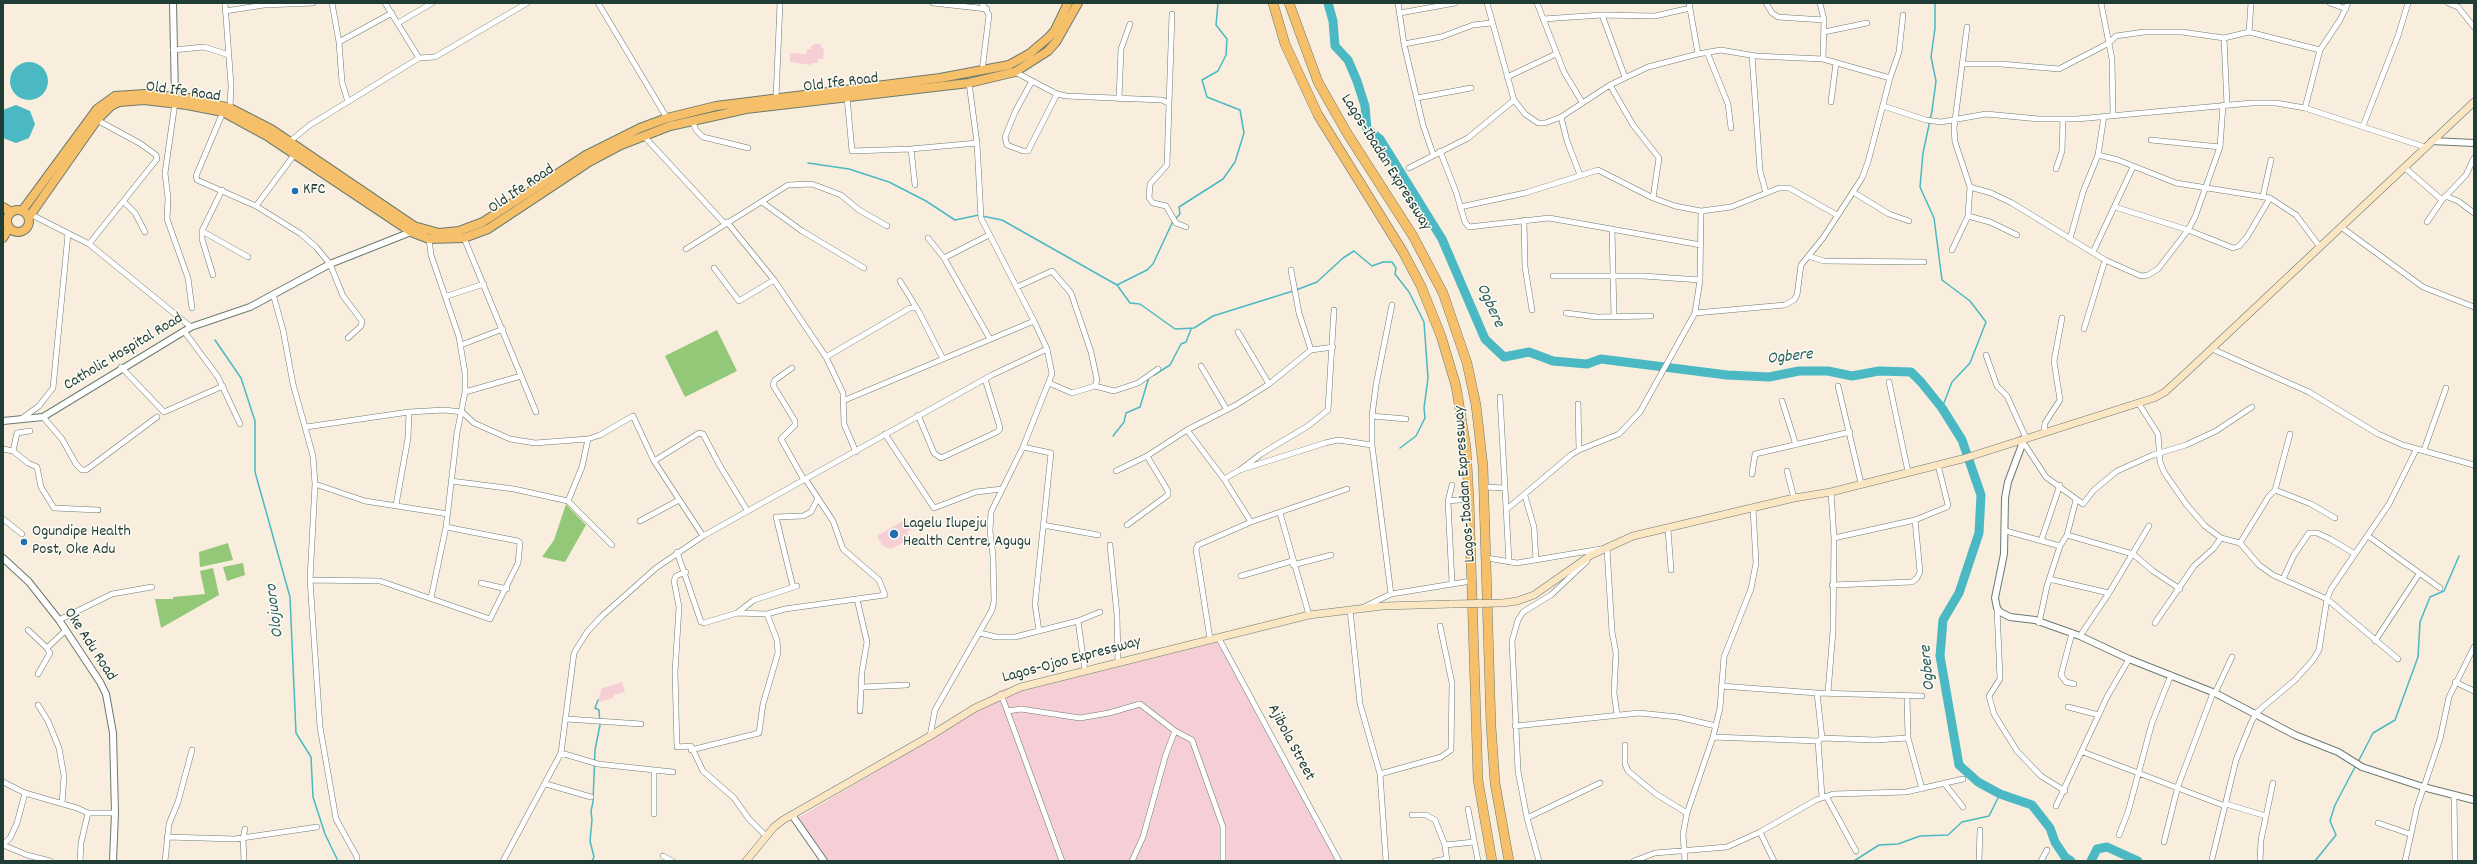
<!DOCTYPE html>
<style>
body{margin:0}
#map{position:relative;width:2477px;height:864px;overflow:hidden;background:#f9eede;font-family:Dekko,sans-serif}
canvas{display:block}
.frame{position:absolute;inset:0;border:4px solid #1f3d34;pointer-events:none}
</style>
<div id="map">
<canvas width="2477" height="864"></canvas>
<div class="frame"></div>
</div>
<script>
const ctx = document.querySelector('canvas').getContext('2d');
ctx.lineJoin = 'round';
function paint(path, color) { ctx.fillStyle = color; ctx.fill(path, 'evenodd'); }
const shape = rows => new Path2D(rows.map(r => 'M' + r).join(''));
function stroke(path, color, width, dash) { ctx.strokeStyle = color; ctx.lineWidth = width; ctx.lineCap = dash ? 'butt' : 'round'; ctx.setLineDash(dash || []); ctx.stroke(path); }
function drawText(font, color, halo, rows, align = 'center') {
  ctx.font = font + ' Dekko,sans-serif'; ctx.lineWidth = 3; ctx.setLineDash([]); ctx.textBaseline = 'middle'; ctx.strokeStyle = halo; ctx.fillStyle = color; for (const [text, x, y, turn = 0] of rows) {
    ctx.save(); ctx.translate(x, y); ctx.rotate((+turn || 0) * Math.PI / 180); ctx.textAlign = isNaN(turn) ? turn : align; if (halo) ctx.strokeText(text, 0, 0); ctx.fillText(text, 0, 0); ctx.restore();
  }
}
const built = shape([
 [815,44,821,44,821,48,824,48,823,59,818,59,818,63,811,63,811,65,790,62,790,53,806,54,807,49,811,49,811,46],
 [906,519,911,530,907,531,910,540,890,549,882,545,877,536],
 [1218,637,1337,861,822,861,798,818,901,757,899,754,1000,690],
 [622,682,625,692,614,695,613,698,600,702,598,700,602,688]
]);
const green = shape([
 [717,330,737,371,685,397,665,356],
 [566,504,586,525,565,562,542,557,554,540],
 [228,543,233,560,200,567,199,552],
 [243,563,245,575,227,581,223,567],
 [213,568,219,595,161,628,155,599,173,599,173,597,205,594,200,571]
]);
const water = shape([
 '10 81a19 19 0 1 1 38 0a19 19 0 1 1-38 0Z',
 [16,105,30,111,35,124,29,138,16,143,3,138,3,110]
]);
const stream = shape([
 [1935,3,1935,28,1931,57,1936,81,1932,111,1923,153,1920,187,1934,218,1942,280,1970,301,1986,322,1970,363,1952,382,1942,408],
 [808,163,849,169,889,182,926,201,955,220,979,215],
 [982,216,1002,220,1117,285,1130,303,1140,304,1175,329,1194,328,1213,316,1293,291],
 [1176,218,1180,214,1179,207,1223,179,1235,162,1244,133,1240,110,1207,97,1202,80,1218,71,1226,55,1227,39,1216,25,1218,3],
 [1117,285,1147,270,1153,264,1173,221],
 [1296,290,1317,282,1343,258,1354,251,1372,266,1383,262,1392,262,1396,268,1395,274,1409,292,1424,322,1428,378,1424,408,1425,418,1416,436,1400,448],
 [215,340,241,378,255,421,255,472,290,597,296,733,311,757,313,797,325,834,338,861],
 [1154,375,1170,365,1181,344,1186,342,1191,329],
 [1113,436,1124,422,1126,413,1140,407,1149,377],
 [2358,762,2373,733,2395,720,2418,657,2420,622,2430,597,2444,591,2459,556],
 [592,861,594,857,590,841,592,820,591,811,593,802,595,750,600,725,599,710,595,708,598,700],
 [1854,861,1879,845,1898,844,1920,836,1948,835,1962,822,1989,816,2000,794],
 [2315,861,2336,835,2330,821,2335,805,2356,765]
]);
const river = shape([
 [1328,3,1333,21,1335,46,1348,60,1357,81,1365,106,1367,129,1380,139,1442,239,1485,339,1504,357,1529,352,1553,361,1587,364,1601,359,1727,375,1769,377,1799,371,1828,371,1852,376,1879,371,1911,372,1921,382,1942,408,1962,440,1981,495,1979,533,1959,593,1943,620,1940,656,1959,765,1978,782,2000,794,2032,805,2050,828,2055,842,2065,857,2071,861],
 [2091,861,2097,849,2107,847,2138,861]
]);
const minor = shape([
 [225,3,231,85,230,108],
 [332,3,339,42,342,82,348,102],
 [385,3,419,58],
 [598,3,667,118],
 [933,3,987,9],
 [982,3,989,15,982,71],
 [1398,3,1404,44,1423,125,1433,154],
 [1487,3,1514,100,1525,114,1538,123,1545,123,1561,117,1610,85,1648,67,1698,54,1721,50,1756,56,1823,59],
 [1537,3,1564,72,1582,102],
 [1689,3,1698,54],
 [1766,3,1772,13,1778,17,1824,20],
 [2101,3,2112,59,2113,114],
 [2330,3,2346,9],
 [2448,3,2458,7,2474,27],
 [225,11,264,5,313,3],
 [1400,13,1455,3],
 [1172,14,1167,165,1150,184,1149,198,1153,203,1166,206,1176,223,1186,227],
 [1602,15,1625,77],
 [1543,19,1602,15,1655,16,1690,8],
 [398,23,432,3],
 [1824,32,1867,23],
 [2249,32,2251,3],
 [2224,38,2227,105],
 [339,42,392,13],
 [1404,44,1441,37,1473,25,1491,23],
 [173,50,204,47,229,55],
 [1707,52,1728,104,1731,128],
 [1752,55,1760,171,1766,193],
 [1964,64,2001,64,2059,69,2109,43,2116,36,2144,32,2182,32,2224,38,2249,32,2320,50],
 [1015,72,1057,94,1066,96,1162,100,1168,103],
 [1507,77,1556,54],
 [1890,78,1899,52,1903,15],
 [1032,81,1015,112,1005,137,1007,145,1023,151,1028,151,1057,94],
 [1610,85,1633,125,1659,158,1653,198],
 [847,97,852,151,911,149,977,143],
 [776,98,780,3],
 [1417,98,1471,88],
 [1119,99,1121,49,1130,24],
 [1831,102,1836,63],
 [175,103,165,173,168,198,167,219,188,278,192,308],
 [1883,106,1926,120,1941,122,1986,114,2039,119,2077,119,2252,103,2276,103,2305,108,2425,147],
 [2305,108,2320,50,2340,20,2348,3],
 [223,112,196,176,197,180,256,206,301,234,316,247,330,264,343,296,362,321,361,326,348,338],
 [1561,117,1567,141,1580,175],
 [692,120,696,130,703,137,748,148],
 [2363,126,2398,36,2408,3],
 [643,135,724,223],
 [2151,140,2220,147],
 [289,142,310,125,419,58,435,57,527,3],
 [911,149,915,185],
 [1440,151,1456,192,1465,222,1469,227,1549,218,1701,245],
 [2098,155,2118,160,2176,183,2270,198,2296,215,2320,247],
 [2404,167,2442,200],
 [1409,168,1468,138,1514,100],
 [2056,169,2062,151,2063,119],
 [1970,187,1991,193,2012,203,2105,260,2141,276,2148,275,2158,269,2188,230,2195,217,2220,147,2223,105],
 [1853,192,1889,214,1909,221],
 [2263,196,2271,160],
 [2445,196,2458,201,2474,213],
 [124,202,135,213,145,232],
 [762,202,802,231,864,268],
 [256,206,294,155],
 [1460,207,1525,193,1598,170,1653,198,1675,206,1701,211,1731,207,1779,188,1789,188,1837,215],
 [2115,207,2188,230,2233,248,2239,246,2247,237,2270,198],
 [30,214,89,244,191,327],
 [1968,216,1990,222,2017,235],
 [1524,220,1525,267,1532,310],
 [727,222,774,280,826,357,843,393,844,424,856,452],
 [2427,222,2442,200,2466,175,2474,158],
 [2341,227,2423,287,2474,307],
 [1612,229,1614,316],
 [202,231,248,257],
 [464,238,536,412],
 [928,238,944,258,990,339],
 [429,239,431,255,459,337,465,373,465,392,457,433,446,527,431,598],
 [2070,239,2083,192,2098,155,2104,116],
 [89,244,157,159,156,155,141,144,97,120],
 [686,249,788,185,812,184,841,195,859,210,887,226],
 [1952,250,1968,216,1970,187,1955,142,1954,128,1967,27],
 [2093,252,2133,167],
 [1808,256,1824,261,1924,262],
 [944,258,989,235],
 [714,268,739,301,774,280],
 [1291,270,1299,313,1311,350],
 [213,275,202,239,202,231,222,190],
 [1553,276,1643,276,1700,280],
 [900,281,919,312,943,359],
 [1017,287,1052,271,1071,293,1091,352,1097,380,1095,386],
 [273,294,283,330,293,384,313,456,315,484,310,580,320,727,336,819,357,857,357,861],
 [447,296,484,284],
 [1566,313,1597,317,1651,316],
 [1695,313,1785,305,1794,300,1797,295,1801,265,1823,238,1862,178,1868,162,1890,78,1823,59,1824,20,1820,3],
 [2084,329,2105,260],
 [184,331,218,377,240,424],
 [1238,332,1269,384],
 [461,345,503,329],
 [2212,349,2309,392,2378,434,2403,445,2474,465],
 [1986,355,1997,386,2007,396,2026,438],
 [826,357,910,308,916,308],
 [1201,366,1227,410],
 [121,367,164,412,223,386],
 [792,368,775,380,773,385,795,421,795,425,781,439,804,480],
 [1889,382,1908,472],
 [1049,383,1072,393,1095,386,1114,391,1138,383,1158,369],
 [1838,386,1861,483],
 [465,392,521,376],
 [1500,397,1509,562],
 [845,400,1034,321],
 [1782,401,1796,445],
 [1578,404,1579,450],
 [2139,404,2158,434,2160,462,2164,472,2186,504,2205,526,2221,538,2240,543,2259,565,2273,575,2327,599,2398,659],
 [918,415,934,453,941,458,997,432,1000,429,999,424,985,379],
 [1372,416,1406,419],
 [43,417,62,439,76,464,82,470,86,470,157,417],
 [21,419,39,406,53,388,68,234],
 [306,427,409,412,444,410,462,412,474,423,510,439,535,443,588,439,600,435,633,416,654,461,703,536],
 [1187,430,1224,479,1251,522],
 [2044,431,2045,423,2060,400,2054,361,2062,318],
 [885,434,934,508,976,492,1002,489],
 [2023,442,2046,477,2083,504,2094,490,2117,471,2153,455,2186,445,2216,431,2252,407],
 [1023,447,1051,453,1035,604,1039,631],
 [3,449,13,451,28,463,37,467,41,487,54,508,98,510],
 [2424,450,2446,388],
 [13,451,17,433,30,431],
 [654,461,699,433,703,434,720,466,747,510],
 [1240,470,1261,454,1308,426,1328,410,1334,310],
 [1116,471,1147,456,1187,430,1236,405,1269,384,1311,350,1333,347],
 [1787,471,1794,498],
 [1752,474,1755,454,1850,432],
 [1224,479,1240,470,1325,443,1338,440,1372,445],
 [451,481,514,489,568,501,612,545],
 [315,484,365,501,448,514],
 [1484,487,1505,488],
 [2275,490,2311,504,2335,518],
 [1525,496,1534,527,1536,560],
 [568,501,582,467,588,439],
 [1448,501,1469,499],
 [396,505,408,438,409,412],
 [1507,509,1571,455,1579,450,1619,434,1640,412,1695,313,1700,280,1701,211],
 [1280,513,1309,615],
 [3,519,22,534],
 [640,521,679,500],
 [1043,525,1098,535],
 [1127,525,1168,495,1168,491,1147,456],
 [1668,529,1671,570],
 [2006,531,2060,546],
 [2067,535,2133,554,2153,571,2180,589],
 [2368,536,2440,588],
 [1834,538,1915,520,1947,507,1948,505,1938,465],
 [2041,541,2060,485],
 [2240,543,2269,496,2275,490,2290,434],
 [1110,545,1117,615,1118,663],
 [677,552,701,622,704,623,737,613,767,614,785,609,885,595,879,580,843,549,833,521,806,480],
 [1487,558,1517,563,1607,548,1612,632,1616,653,1614,693,1617,714],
 [1293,565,1331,555],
 [686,572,676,576,674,581,679,607,675,672,677,747,691,746,703,771,734,798,749,819,766,836],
 [1241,576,1292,561],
 [2049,579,2109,593],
 [2283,579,2294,555,2309,533,2317,533,2330,539,2355,554],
 [310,580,380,581,490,619,518,563,520,543,518,541,446,527],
 [481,583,507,589],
 [1452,583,1448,501,1452,485],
 [1832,585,1912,582,1917,578,1920,572,1915,520],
 [793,587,776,517,803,516,811,512,818,498],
 [1391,594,1372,445,1372,416,1376,385,1392,305],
 [857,599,867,642,862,671,860,711],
 [1364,607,1391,594,1471,581],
 [1997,608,2000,679,1989,696,1994,714,2017,751,2041,776,2065,791],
 [1350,610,1360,704,1380,774,1386,861],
 [737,613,754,600,797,586],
 [59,620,112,594,152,587],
 [1078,621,1085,671],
 [2039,623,2047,586,2060,546,2067,535,2076,500],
 [2155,623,2194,566,2213,549,2221,538],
 [28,630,47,648,50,653,38,674],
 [980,633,996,637,1015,637,1078,621,1100,612],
 [2072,633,2061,675,2066,682,2074,684],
 [2080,636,2109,593,2149,526],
 [1218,637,1339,861],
 [1210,639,1196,549,1198,545,1251,522,1347,489],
 [2375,641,2419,574],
 [47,648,66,630],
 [2455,682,2474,691],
 [1721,686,1817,693,1922,696],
 [862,687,907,685],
 [1828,692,1833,631,1834,538,1831,492],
 [1817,693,1822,738],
 [2215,693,2232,657],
 [1001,694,1062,861],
 [1907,696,1908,738,1922,789],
 [38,705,48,721,59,748,64,776,62,804],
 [2068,707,2099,715],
 [1008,711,1021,709,1080,718,1109,713,1140,704,1175,731,1192,740,1223,827,1223,861],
 [567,719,641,724],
 [1515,726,1639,713,1678,717,1716,726],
 [930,736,935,710,992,610,994,601,993,556,990,531,991,512,1023,447,1052,374,1047,349,1034,321,981,218,977,143,969,83],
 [1713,737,1818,741,1822,738,1875,740,1908,738],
 [1818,741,1822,797],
 [1625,745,1625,764,1628,771,1656,794,1687,813],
 [691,750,759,733,763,704,778,653,777,640,767,614],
 [2083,752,2225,806],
 [561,753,598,764,673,772],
 [654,771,654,814],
 [1380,774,1441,757,1451,750,1452,683,1440,626],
 [3,782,25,793,77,808,88,813,115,813],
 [1944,783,1963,807],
 [546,784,591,797],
 [2454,795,2455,861],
 [1826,796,1856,851],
 [2226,804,2266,816,2261,840,2260,861],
 [2056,806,2107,697,2129,659],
 [1468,809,1478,861],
 [1412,815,1426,815,1435,820,1445,845,1447,861],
 [2266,816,2273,783],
 [1527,818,1600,783],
 [2378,823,2410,834],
 [1760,832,1774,861],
 [2119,835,2128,812,2152,723,2171,675],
 [167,837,235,839,317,827],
 [2164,842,2178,786,2213,693],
 [3,844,10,838,17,823,25,793],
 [3,845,27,855,50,861],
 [1445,845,1474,842],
 [663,856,672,861],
 [2212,859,2236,760,2251,723,2256,713,2295,680,2313,660,2319,650,2327,599,2331,589,2389,504,2416,450],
 [80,861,81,843,88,813],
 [165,861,169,824,178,802,192,750],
 [244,861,243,838,245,829],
 [503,861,561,753,574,653,587,632,602,616,656,568,703,536,992,375,1047,349],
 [1132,861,1143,837,1166,754,1175,731],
 [1435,861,1447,859],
 [1539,861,1527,818,1518,771,1512,641,1518,620,1523,612,1551,595,1587,561],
 [1634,861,1655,853,1727,847,1760,832,1816,800,1833,794,1906,792,1963,779],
 [1685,861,1683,834,1687,813,1713,737,1720,708,1724,657,1751,589,1756,563,1753,508],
 [1979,861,1980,830],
 [2041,861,2047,850],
 [2405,861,2417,807,2440,739,2449,697,2474,647]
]);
const tertiary = shape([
 [173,3,175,97],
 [2432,141,2474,143],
 [3,421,43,417,191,327,250,307,330,264,411,232],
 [2021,440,2023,442,2008,482,2005,498,2004,554,1995,598,1997,608,2000,612,2010,617,2035,620,2080,636,2129,659,2215,693,2295,735,2338,752,2362,767,2423,787,2474,800],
 [3,558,29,582,59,620,100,682,106,694,113,733,115,813,113,861],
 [792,815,824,861]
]);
const secondary = shape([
 [1503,603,1517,601,1534,595,1591,555,1633,536,1794,498,1831,492,1962,459,2154,398,2165,392,2189,370,2474,102],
 [746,861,774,827,783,820,930,736,975,708,1021,687,1309,615,1383,606,1452,604]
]);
const primary = shape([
 [3,207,11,212],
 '7 221a11 11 0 1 1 22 0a11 11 0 1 1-22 0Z',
 [22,211,97,109,115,96,145,94,189,98,230,108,271,129,414,226,439,233,459,231,483,222,586,155,640,128,667,118,716,106,940,78,1009,65,1029,54,1049,37,1055,30,1068,3],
 [29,217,97,120,111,106,119,102,144,100,187,105,223,112,267,136,411,232,429,239,464,238,488,229,589,162,621,145,670,126,746,109,969,83,1015,72,1048,51,1056,42,1078,3],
 [3,238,9,228]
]);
const motorway = shape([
 [1273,3,1285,44,1318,115,1403,252,1421,286,1441,336,1456,386,1466,447,1469,499,1478,780,1492,861],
 [1289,3,1318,82,1347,133,1413,236,1443,293,1467,363,1476,405,1483,466,1491,726,1495,783,1509,861]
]);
const secondaryBridge = shape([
 [1452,604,1503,603]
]);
const markers = [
 [295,191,4,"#1f6fb2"],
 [894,534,5,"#1f6fb2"],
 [24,542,4,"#1f6fb2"]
];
const streetNames = [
 ["Old Ife Road",841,84,-7],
 ["Old Ife Road",183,93,8],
 ["Lagos-Ibadan Expressway",1385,163,58],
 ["Old Ife Road",522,190,-34],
 ["Catholic Hospital Road",124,353,-31],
 ["Lagos-Ibadan Expressway",1466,484,-94],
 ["Oke Adu Road",89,645,57],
 ["Lagos-Ojoo Expressway",1072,661,-15],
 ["Ajibola Street",1290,743,62]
];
const poiNames = [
 ["KFC",303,191],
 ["Lagelu Ilupeju",903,525],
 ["Health Centre, Agugu",903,543],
 ["Ogundipe Health",32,533],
 ["Post, Oke Adu",32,551]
];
const waterNames = [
 ["Ogbere",1489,306,66],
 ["Ogbere",1790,358,-6],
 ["Olojuoro",276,611,-97],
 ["Ogbere",1929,668,-95]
];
paint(built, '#f6cfd6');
paint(green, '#93c879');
paint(water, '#4ab9c3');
stroke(stream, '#4ab9c3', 1.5);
stroke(river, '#4ab9c3', 9);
stroke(minor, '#6b7b70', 6);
stroke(tertiary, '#6b7b70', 8);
stroke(secondary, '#6b7b70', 8);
stroke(primary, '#6b7b70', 10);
stroke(motorway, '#6b7b70', 10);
stroke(minor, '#fff', 5);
stroke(tertiary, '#fff', 6);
stroke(secondary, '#fbe6c4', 7);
stroke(primary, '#f6c06b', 8);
stroke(motorway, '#f6c06b', 9);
stroke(secondaryBridge, '#6b7b70', 8, []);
stroke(secondaryBridge, '#fbe6c4', 7);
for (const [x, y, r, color] of markers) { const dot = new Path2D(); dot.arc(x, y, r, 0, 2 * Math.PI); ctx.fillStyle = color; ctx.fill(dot); stroke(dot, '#fdfcf7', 1.5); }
drawText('16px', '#1f3d34', '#fdfcf7', streetNames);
drawText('16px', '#1f3d34', '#fdfcf7', poiNames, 'left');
drawText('italic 17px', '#2c625f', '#fdfcf7', waterNames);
</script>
